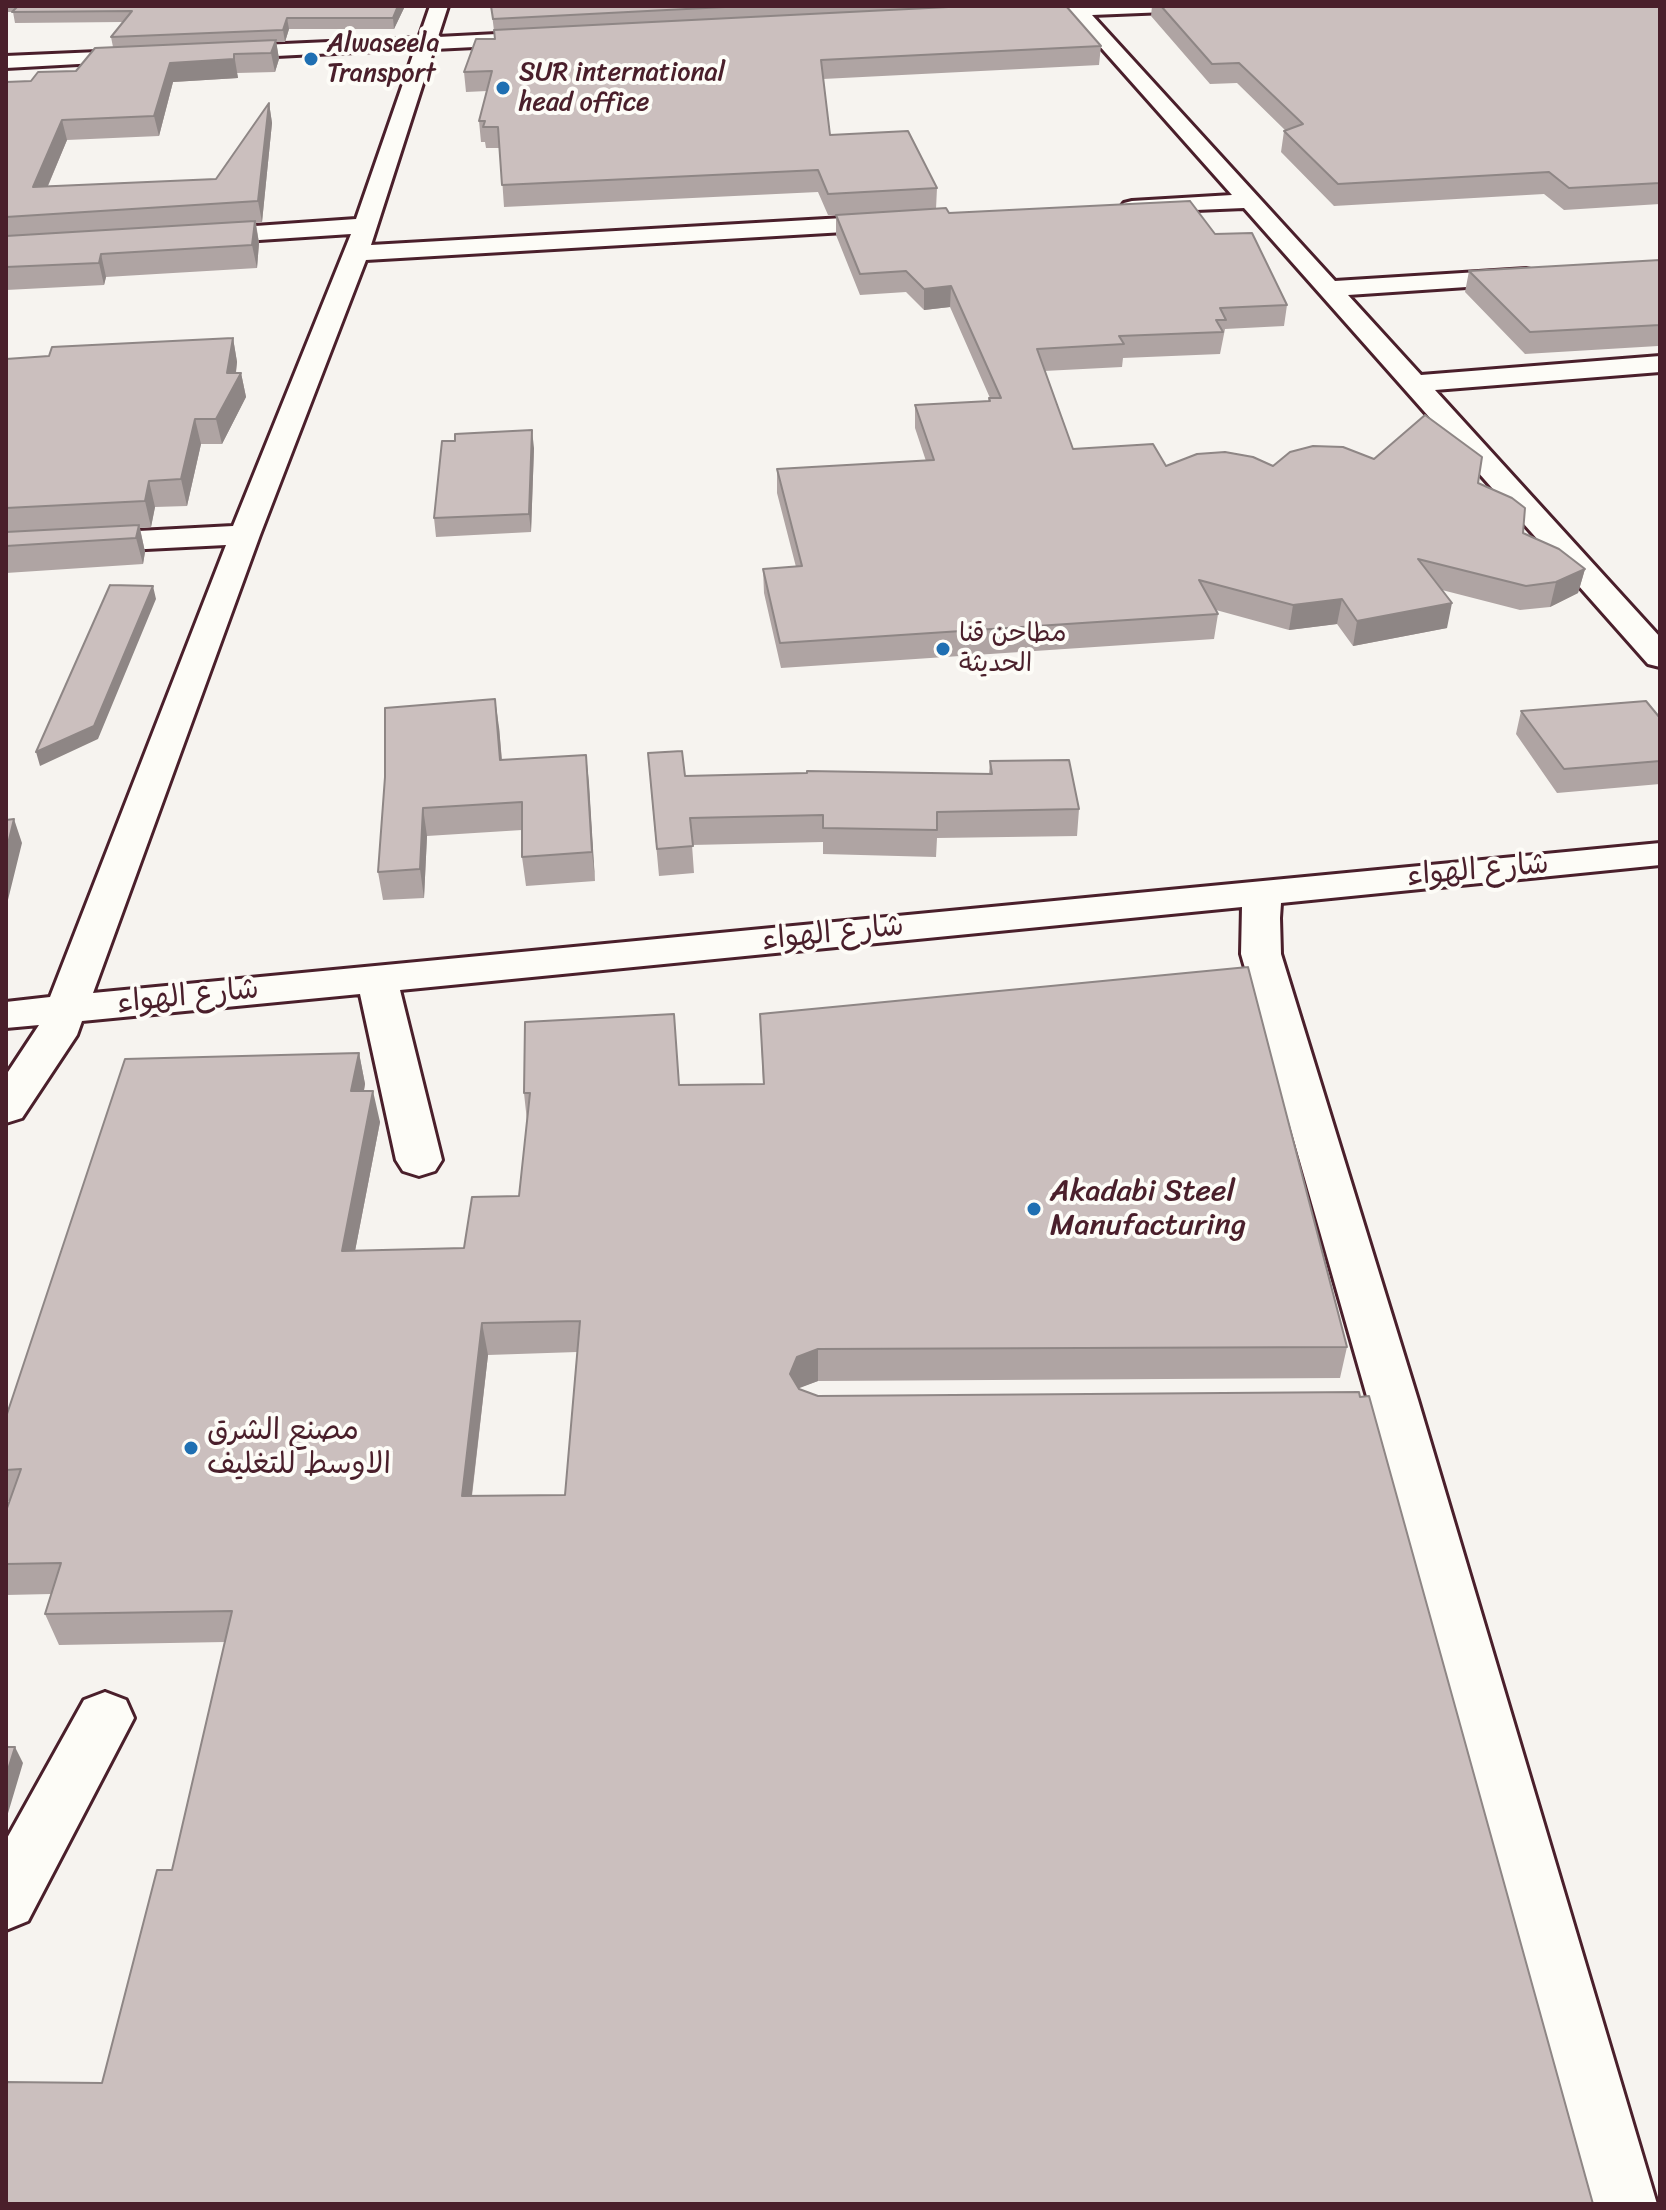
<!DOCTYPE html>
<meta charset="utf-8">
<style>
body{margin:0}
#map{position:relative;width:1666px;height:2210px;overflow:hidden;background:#f6f3ef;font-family:Sriracha,sans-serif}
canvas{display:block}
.frame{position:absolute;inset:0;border:8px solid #4a1f2b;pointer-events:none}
</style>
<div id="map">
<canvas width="1666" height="2210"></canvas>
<div class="frame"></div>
</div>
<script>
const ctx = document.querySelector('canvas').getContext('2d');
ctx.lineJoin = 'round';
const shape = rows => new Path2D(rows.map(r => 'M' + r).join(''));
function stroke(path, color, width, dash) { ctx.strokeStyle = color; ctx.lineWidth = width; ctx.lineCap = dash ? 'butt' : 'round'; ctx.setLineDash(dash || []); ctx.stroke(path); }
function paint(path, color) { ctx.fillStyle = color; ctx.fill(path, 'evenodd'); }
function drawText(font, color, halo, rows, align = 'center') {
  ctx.font = font + ' Sriracha,"Playpen Sans Arabic",sans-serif'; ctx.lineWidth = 8; ctx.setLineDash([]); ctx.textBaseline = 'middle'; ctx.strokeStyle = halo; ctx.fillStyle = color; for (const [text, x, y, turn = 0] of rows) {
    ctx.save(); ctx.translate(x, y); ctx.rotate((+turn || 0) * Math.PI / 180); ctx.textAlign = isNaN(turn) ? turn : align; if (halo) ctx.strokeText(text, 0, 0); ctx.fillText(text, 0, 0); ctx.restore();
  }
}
const minor = shape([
 [430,6,448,6,438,37,536,32,546,38,536,44,434,49,371,245,896,215,904,217,908,222,904,227,896,229,366,260,260,535,93,993,1660,843,1660,865,1281,903,1280,918,1281,954,1418,1400,1657,2204,1587,2204,1368,1400,1241,954,1242,907,400,990,442,1160,435,1171,419,1176,403,1171,396,1160,360,994,82,1021,77,1035,22,1118,6,1123,6,1075,39,1025,6,1028,6,1002,50,997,226,545,6,556,6,538,233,526,351,234,198,244,190,242,186,237,190,232,198,230,356,219,415,49,217,59,207,53,217,47,419,38,430,6],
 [1040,6,1175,6,1166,12,1092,15,1335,281,1526,269,1535,271,1538,276,1535,281,1526,283,1348,295,1421,375,1660,356,1660,372,1435,390,1660,637,1660,667,1648,664,1244,208,1124,213,1120,208,1124,203,1132,201,1232,195,1073,16,1008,19,999,13,1008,7,1040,6],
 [144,50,151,52,154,56,151,60,6,68,6,56,144,50],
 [105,1692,126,1700,134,1718,28,1921,6,1930,6,1840,84,1700,105,1692]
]);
const wall = shape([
 [6,6,405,6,394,29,289,29,285,42,276,42,279,59,275,72,237,73,238,78,173,82,159,136,67,140,48,186,216,179,269,103,272,123,262,222,256,223,259,243,257,268,106,277,104,285,6,290,6,82,31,81,76,71,113,47,111,37,123,22,15,23,13,12,6,12],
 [491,6,1066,6,1101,46,1099,65,823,79,830,135,937,188,936,209,949,213,1215,234,1287,305,1284,326,1225,329,1220,354,1123,358,1122,367,1044,371,1073,449,1166,466,1273,466,1374,459,1478,483,1523,533,1585,569,1578,593,1550,607,1520,610,1442,590,1447,628,1353,646,1337,624,1289,630,1216,610,1218,614,1214,639,781,668,764,593,763,569,796,567,777,493,777,469,926,461,915,428,915,405,988,401,989,398,990,398,950,307,924,310,906,292,860,295,836,235,836,215,828,215,818,192,504,207,500,148,486,148,485,142,481,142,479,121,487,91,466,92,464,72,495,39],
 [1152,6,1660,6,1660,204,1564,210,1544,194,1334,206,1281,152,1284,131,1286,131,1237,83,1210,84,1151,16],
 [1660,260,1660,349,1658,346,1525,354,1465,292,1469,271],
 [233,338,237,362,236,373,241,373,246,397,222,444,201,444,187,506,155,507,151,527,140,528,145,552,143,564,6,573,6,359,49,356],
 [455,441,534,448,531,532,436,537,434,518],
 [1521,711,1660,718,1660,784,1557,793,1516,734],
 [499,727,502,760,586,755,595,881,526,886,522,857,522,830,427,836,424,898,383,900,378,872,385,777],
 [990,761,1079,809,1077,836,937,838,936,857,823,854,823,842,692,845,694,873,659,876,650,779,685,776,989,774],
 [760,1014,1347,1347,1340,1378,818,1381,798,1388,102,2083,172,1870,225,1642,59,1645,45,1614,51,1594,6,1595,6,1511,9,1501,6,1501,6,1417,359,1053,365,1084,364,1091,380,1122,355,1251,464,1248,519,1196,527,1121,524,1093,679,1085,763,1084],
 [577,1352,565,1495,472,1496,488,1355]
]);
const shadedWall = shape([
 [398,6,405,6,394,29,393,18],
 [287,18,289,29,285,42,283,30],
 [276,40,279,59,275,72,271,53],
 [234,54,238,78,173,82,159,136,154,116,170,63],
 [269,103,272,123,262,222,258,201],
 [62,120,67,140,38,209,33,187],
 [255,221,259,243,257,268,252,245],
 [101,254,106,277,104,285,99,263],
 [951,286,950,307,924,310,924,289],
 [233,338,237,362,234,387,241,373,246,397,222,444,216,419,227,373],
 [195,419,201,444,187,506,181,479],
 [532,430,534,448,531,532,529,514],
 [149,481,155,507,151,527,145,501],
 [139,525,145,552,143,564,136,538],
 [1585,569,1578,593,1550,607,1556,582],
 [153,586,156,599,98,739,40,766,36,752],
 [1342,599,1337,624,1289,630,1293,605],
 [1452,603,1447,628,1353,646,1357,621],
 [495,699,499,727,504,788,500,760],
 [586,755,589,783,595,881,592,852],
 [423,808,427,836,424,898,420,869],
 [14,819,22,843,6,908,6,852],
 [359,1053,365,1084,358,1122,351,1091],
 [373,1091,380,1122,349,1282,342,1251],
 [482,1323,488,1355,468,1527,462,1496],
 [818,1349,818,1381,797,1389,790,1374,797,1357],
 [15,1747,23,1763,6,1820,6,1776]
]);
const building = shape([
 [18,6,398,6,393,18,287,18,283,30,111,37,132,11,12,12,18,6],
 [491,6,744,6,493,19,491,6],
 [968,6,1066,6,1101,46,821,60,830,135,908,131,937,188,828,194,818,170,502,185,498,127,483,127,485,121,479,121,492,71,464,72,476,39,495,39,494,30,968,6],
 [1161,6,1660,6,1660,183,1569,188,1549,172,1338,184,1284,131,1303,124,1239,63,1212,64,1161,6],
 [276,40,271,53,234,54,234,59,170,63,154,116,62,120,33,187,216,179,269,103,258,201,6,217,6,82,31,81,38,72,76,71,95,48,276,40],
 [1190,201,1215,234,1252,233,1287,305,1220,308,1226,320,1216,320,1223,332,1119,336,1124,344,1037,349,1073,449,1153,444,1166,466,1197,454,1225,452,1253,457,1273,466,1290,452,1313,446,1343,447,1374,459,1425,415,1482,457,1478,483,1512,498,1525,508,1523,533,1559,549,1585,569,1556,582,1526,586,1418,559,1452,603,1357,621,1342,599,1293,605,1199,580,1218,614,780,643,763,569,802,566,777,469,934,460,915,405,990,401,989,398,1001,398,951,286,924,289,906,271,860,274,836,215,946,208,949,213,1190,201],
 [255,221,252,245,101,254,99,263,6,267,6,236,255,221],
 [1660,260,1660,325,1530,332,1469,271,1660,260],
 [233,338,227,373,241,373,216,419,195,419,181,479,149,481,145,501,6,508,6,359,49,356,52,347,233,338],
 [532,430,529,514,434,518,442,441,455,441,455,434,532,430],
 [139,525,136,538,6,546,6,532,139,525],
 [110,585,153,586,94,726,36,752,110,585],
 [495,699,500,760,586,755,592,852,522,857,522,802,423,808,420,869,378,872,385,777,385,708,495,699],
 [1646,701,1660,718,1660,761,1564,769,1521,711,1646,701],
 [682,751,685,776,807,773,807,771,992,774,990,761,1069,760,1079,809,937,812,937,830,823,828,823,815,690,818,693,846,657,849,648,753,682,751],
 [14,819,6,852,6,820,14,819],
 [1248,967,1347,1347,818,1349,797,1357,790,1374,799,1389,818,1396,1359,1392,1360,1397,1369,1396,1593,2204,6,2204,6,2082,102,2083,157,1870,172,1870,232,1611,45,1614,61,1563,6,1564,6,1511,21,1469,6,1470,6,1417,125,1059,359,1053,351,1091,373,1091,342,1251,464,1248,472,1197,519,1196,530,1093,524,1093,525,1022,674,1014,679,1085,764,1084,760,1014,1248,967],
 [580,1321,565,1495,462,1496,482,1323,580,1321],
 [6,1747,15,1747,6,1776,6,1747]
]);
const markers = [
 [311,59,8,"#1f6fb2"],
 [503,88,8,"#1f6fb2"],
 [943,649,8,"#1f6fb2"],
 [1034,1209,8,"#1f6fb2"],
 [191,1448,8,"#1f6fb2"]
];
const farPoinames = [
 ["Alwaseela",327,44],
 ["Transport",327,74],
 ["SUR international",519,73],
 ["head office",519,103],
 ["مطاحن قنا",959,634],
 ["الحديثة",959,664]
];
const streetNames = [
 ["شارع الهواء",1478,871,-5],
 ["شارع الهواء",833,934,-6],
 ["شارع الهواء",188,997,-6]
];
const poiNames = [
 ["Akadabi Steel",1050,1192],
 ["Manufacturing",1050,1226],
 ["مصنع الشرق",207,1431],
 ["الاوسط للتغليف",207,1465]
];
stroke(minor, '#4a1f2b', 6);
paint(minor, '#fdfcf7');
paint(wall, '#afa4a3');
paint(shadedWall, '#8e8685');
paint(building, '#cbbfbe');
stroke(building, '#8e8685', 2);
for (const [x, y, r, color] of markers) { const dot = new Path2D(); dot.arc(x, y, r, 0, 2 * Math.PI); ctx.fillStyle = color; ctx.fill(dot); stroke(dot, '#fdfcf7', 3); }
drawText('26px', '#4a1f2b', '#fdfcf7', farPoinames, 'left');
drawText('30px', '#4a1f2b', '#fdfcf7', streetNames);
drawText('30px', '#4a1f2b', '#fdfcf7', poiNames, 'left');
</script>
